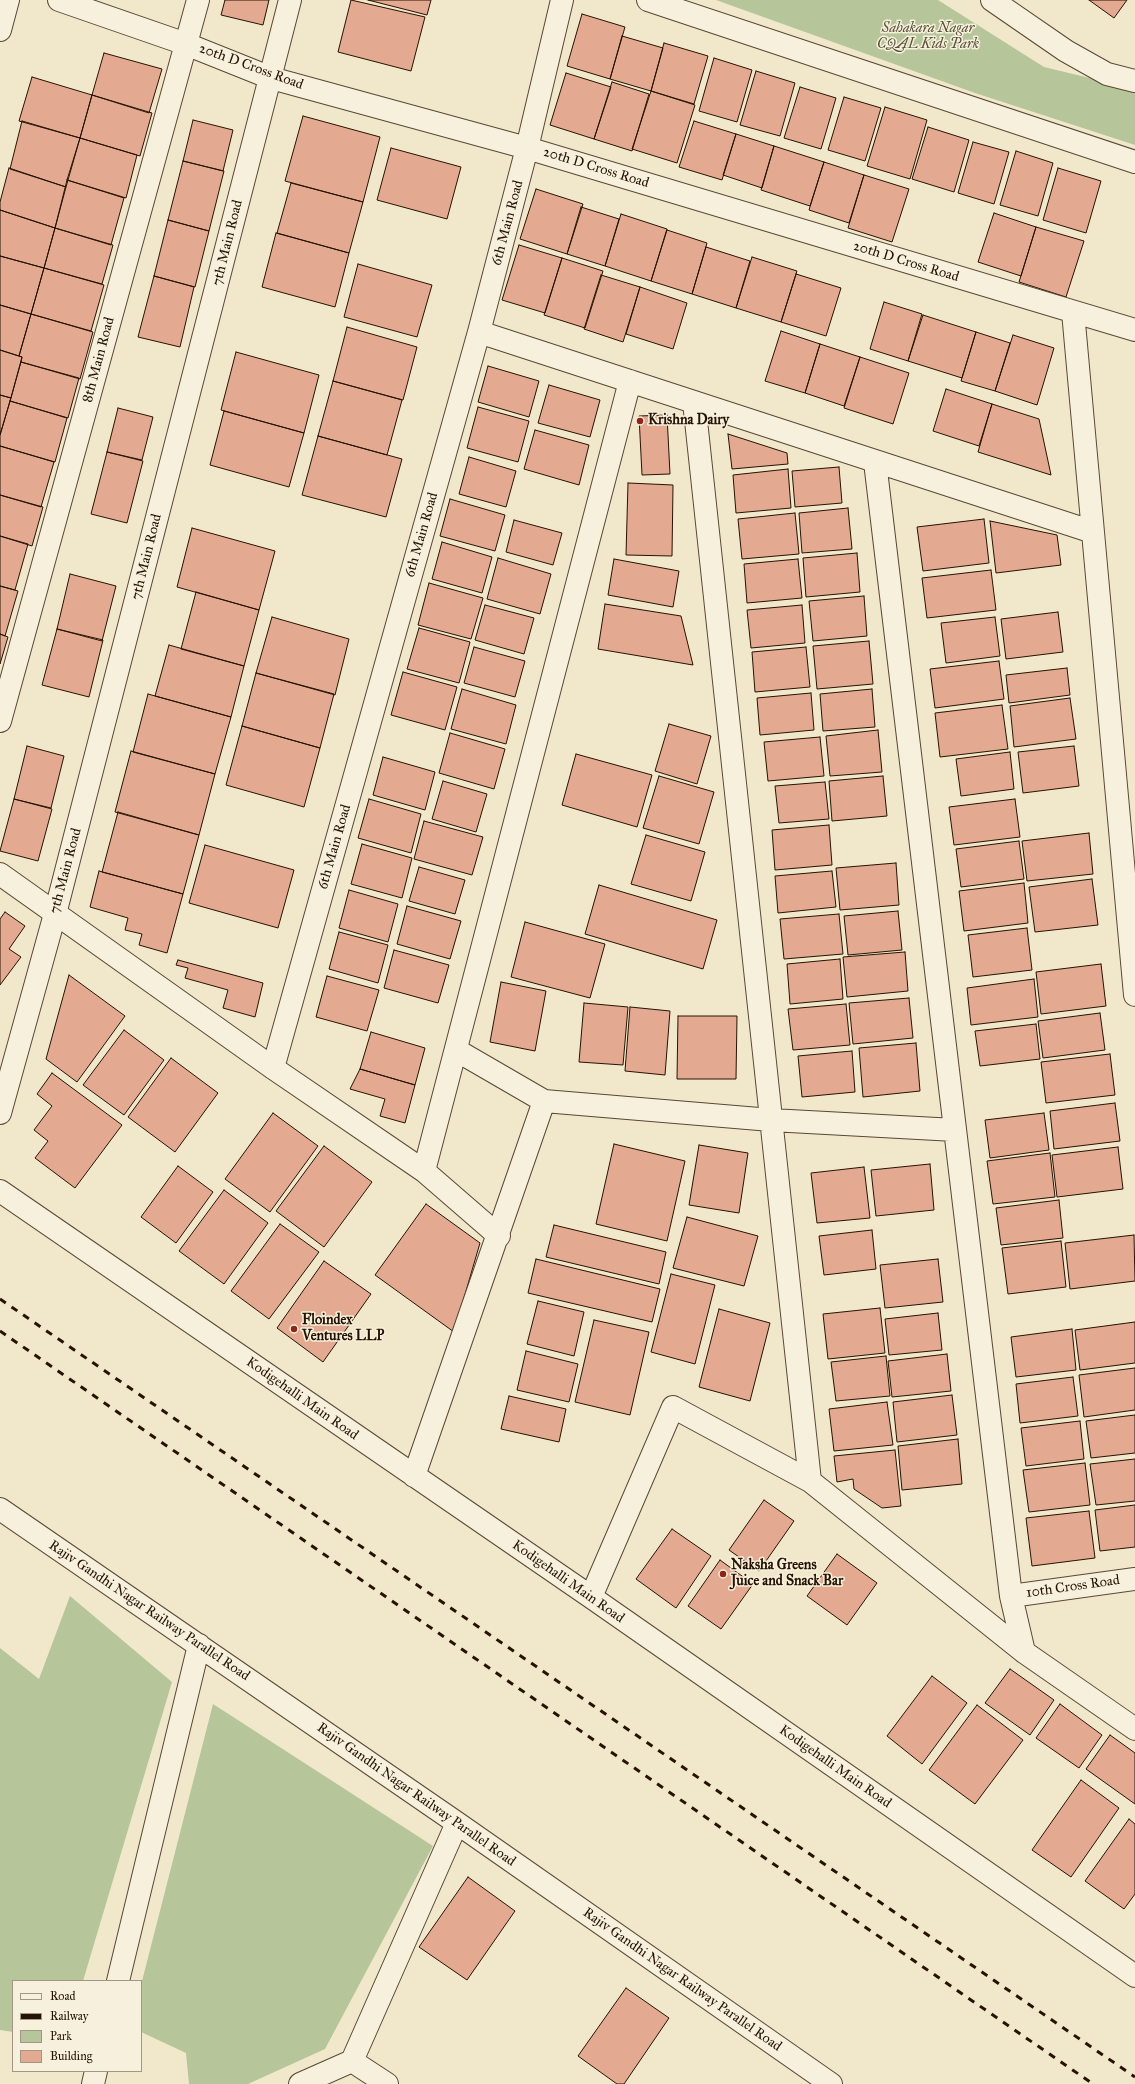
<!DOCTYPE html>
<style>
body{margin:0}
#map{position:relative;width:1135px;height:2084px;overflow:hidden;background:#f1e8cb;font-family:"IM FELL Great Primer",serif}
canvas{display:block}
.legend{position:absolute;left:12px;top:1980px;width:130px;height:92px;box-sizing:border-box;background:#f6f0dd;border:1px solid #a29785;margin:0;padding:5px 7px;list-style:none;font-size:12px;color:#251201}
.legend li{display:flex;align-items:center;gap:8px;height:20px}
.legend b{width:20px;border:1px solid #a29785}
</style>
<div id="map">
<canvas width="1135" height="2084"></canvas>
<ul class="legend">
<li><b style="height:5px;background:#f6f0dd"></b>Road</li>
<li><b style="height:5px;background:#251201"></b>Railway</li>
<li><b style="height:11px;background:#b6c69a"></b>Park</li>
<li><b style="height:11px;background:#e3a991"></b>Building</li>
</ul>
</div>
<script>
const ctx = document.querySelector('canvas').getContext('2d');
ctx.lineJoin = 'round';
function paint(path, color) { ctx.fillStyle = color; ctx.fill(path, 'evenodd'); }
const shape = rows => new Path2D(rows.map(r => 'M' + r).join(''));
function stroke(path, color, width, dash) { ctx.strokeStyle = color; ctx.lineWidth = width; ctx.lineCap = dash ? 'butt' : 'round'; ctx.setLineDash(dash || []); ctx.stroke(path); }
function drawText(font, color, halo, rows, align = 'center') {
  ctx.font = font + ' "IM FELL Great Primer",serif'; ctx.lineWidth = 3; ctx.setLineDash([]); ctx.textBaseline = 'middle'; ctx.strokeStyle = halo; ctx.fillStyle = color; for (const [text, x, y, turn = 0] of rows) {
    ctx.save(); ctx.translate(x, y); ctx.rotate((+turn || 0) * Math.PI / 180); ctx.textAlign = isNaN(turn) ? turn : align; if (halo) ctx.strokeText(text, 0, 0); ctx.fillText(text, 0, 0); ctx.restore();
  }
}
const green = shape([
 [716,0,938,0,1044,67,1135,89,1135,145,975,93],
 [70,1596,172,1682,83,1981,13,1981,13,2032,0,2030,0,1648,39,1679],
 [213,1704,433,1846,325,2049,248,2084,189,2084,186,2053,141,2032,141,1985]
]);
const building = shape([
 [225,0,269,0,263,25,221,15,225,0],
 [351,0,425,17,411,71,338,52,351,0],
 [368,0,431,0,427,15,368,0],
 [1089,0,1127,0,1114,18,1089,0],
 [582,14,625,27,610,79,567,66,582,14],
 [622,36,663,48,651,91,610,79,622,36],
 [664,43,708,56,694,104,651,91,664,43],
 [104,53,162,69,149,113,92,95,104,53],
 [714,58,752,70,737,122,699,111,714,58],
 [756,71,795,83,780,136,740,125,756,71],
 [566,73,611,87,594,139,550,125,566,73],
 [32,77,92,95,80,138,19,121,32,77],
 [612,82,649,94,632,151,594,139,612,82],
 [800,87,836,98,821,149,784,138,800,87],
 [651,91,695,105,677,163,632,149,651,91],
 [92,95,152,113,140,156,80,138,92,95],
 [844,97,881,108,865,161,828,150,844,97],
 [885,107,927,120,910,179,867,166,885,107],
 [303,116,380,137,363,202,285,181,303,116],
 [193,120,233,130,223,171,183,161,193,120],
 [22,121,80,138,66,187,10,169,22,121],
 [694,121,736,134,722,180,679,167,694,121],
 [928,127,969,140,954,192,912,179,928,127],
 [736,134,774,146,762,188,723,175,736,134],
 [80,138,137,155,126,198,67,180,80,138],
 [973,142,1009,152,994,204,958,193,973,142],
 [774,146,824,162,810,206,761,190,774,146],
 [391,148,461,167,447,219,377,200,391,148],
 [1016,151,1053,163,1038,216,1000,205,1016,151],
 [183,161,224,171,209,231,168,220,183,161],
 [824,162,864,175,849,223,809,210,824,162],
 [9,168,66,187,55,228,0,210,0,202,9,168],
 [1058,168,1101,181,1086,233,1043,220,1058,168],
 [864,175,909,189,892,242,848,228,864,175],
 [67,180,124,198,111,245,55,228,67,180],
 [291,183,363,202,349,253,277,233,291,183],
 [536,189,583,204,567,254,520,239,536,189],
 [581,207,619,219,605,266,567,254,581,207],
 [0,210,55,228,44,268,0,256,0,210],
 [994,213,1036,227,1021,276,978,262,994,213],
 [621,214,667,229,651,281,605,266,621,214],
 [168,220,209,231,195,287,154,276,168,220],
 [1036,227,1084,241,1066,297,1019,282,1036,227],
 [55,228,113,245,102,284,44,268,55,228],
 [667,230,707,243,692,294,651,281,667,230],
 [276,233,349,253,335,307,262,287,276,233],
 [519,245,562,258,545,313,502,300,519,245],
 [706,247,750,261,736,308,692,294,706,247],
 [0,256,44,268,31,314,0,305,0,256],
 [752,257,797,271,781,322,736,308,752,257],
 [562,258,603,271,585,328,544,315,562,258],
 [358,264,432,285,417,337,344,317,358,264],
 [44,268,104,285,91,331,31,314,44,268],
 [796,274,841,288,826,336,781,322,796,274],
 [601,275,640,287,623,342,584,329,601,275],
 [154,276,194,287,180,347,138,337,154,276],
 [640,287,687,303,673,349,626,334,640,287],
 [884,302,922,314,908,361,870,349,884,302],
 [0,305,31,314,19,356,0,350,0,305],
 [31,314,93,332,80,379,21,362,22,357,19,356,31,314],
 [923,315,976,332,962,378,908,361,923,315],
 [347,327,417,347,403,400,333,381,347,327],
 [781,331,820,344,805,393,765,381,781,331],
 [976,332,1010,343,995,391,961,381,976,332],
 [1013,335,1054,348,1037,405,995,391,1013,335],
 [820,344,860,357,844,406,805,393,820,344],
 [0,350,22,357,11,398,0,395,0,350],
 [236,352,319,375,304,433,221,410,236,352],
 [860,357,909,373,893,424,844,408,860,357],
 [21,362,79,378,68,418,10,401,21,362],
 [488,366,539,381,529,417,478,402,488,366],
 [333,381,402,400,387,455,318,436,333,381],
 [549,385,600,400,590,437,538,423,549,385],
 [946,389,992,404,979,446,933,431,946,389],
 [0,395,11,398,0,435,0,395],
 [10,401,67,418,55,462,0,446,0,435,10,401],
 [992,404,1039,419,1051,475,978,452,992,404],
 [478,407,529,421,518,462,467,448,478,407],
 [118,408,153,417,142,460,107,452,118,408],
 [224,411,304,433,289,487,210,465,224,411],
 [667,415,670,474,642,475,639,416,667,415],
 [535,430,589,445,579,485,524,469,535,430],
 [728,434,787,453,788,464,732,469,728,434],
 [318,436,402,459,386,517,302,495,318,436],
 [0,446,54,462,41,507,0,495,0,446],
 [107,452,143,461,127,523,91,514,107,452],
 [469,457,516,471,506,507,459,494,469,457],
 [839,467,842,503,795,507,792,471,839,467],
 [788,469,791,508,736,513,733,475,788,469],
 [628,483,673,485,672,556,626,555,628,483],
 [0,495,43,507,32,546,0,536,0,495],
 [450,499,505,515,495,551,440,536,450,499],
 [848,508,852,549,802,553,799,513,848,508],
 [795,513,799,554,742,559,738,519,795,513],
 [984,519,989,563,923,571,917,527,984,519],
 [514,520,562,533,553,565,506,552,514,520],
 [990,521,1057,535,1061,565,996,573,990,521],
 [192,528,275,551,259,610,177,587,192,528],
 [0,536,28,544,15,590,0,586,0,536],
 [442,542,492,557,482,593,432,579,442,542],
 [857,553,860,592,806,597,803,558,857,553],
 [498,558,551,574,540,614,487,599,498,558],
 [614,559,679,571,673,607,608,595,614,559],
 [798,559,802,598,747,603,744,564,798,559],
 [991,570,996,610,927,618,922,578,991,570],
 [70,574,116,586,102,641,57,629,70,574],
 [429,583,483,598,471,639,418,625,429,583],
 [0,586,18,591,5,636,0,634,0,586],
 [196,592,259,610,244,666,181,649,196,592],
 [864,596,867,636,813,641,809,601,864,596],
 [605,604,681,616,693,665,598,649,605,604],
 [485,605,534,618,524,654,475,640,485,605],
 [802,605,805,643,751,648,747,610,802,605],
 [1058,612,1063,652,1006,659,1001,619,1058,612],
 [272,617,349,639,335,695,256,673,272,617],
 [995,617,1000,656,946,663,941,623,995,617],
 [419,628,470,642,459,683,407,669,419,628],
 [57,629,103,640,89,697,42,685,57,629],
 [0,634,8,637,0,664,0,634],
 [869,641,873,684,817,689,813,646,869,641],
 [169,645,244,666,231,717,155,696,169,645],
 [474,647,525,661,515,697,464,683,474,647],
 [806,647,810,687,755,692,752,652,806,647],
 [999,661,1004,699,935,708,930,669,999,661],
 [1067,668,1070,695,1009,703,1006,675,1067,668],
 [403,672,457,687,445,730,391,715,403,672],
 [256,673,334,694,320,748,242,726,256,673],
 [462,689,516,705,506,744,451,729,462,689],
 [872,689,875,727,823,731,820,694,872,689],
 [811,693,814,730,760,735,757,698,811,693],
 [148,694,231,717,215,774,133,752,148,694],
 [1070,698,1076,739,1014,747,1010,706,1070,698],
 [1002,705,1008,749,940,757,935,713,1002,705],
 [669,724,711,736,697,784,655,771,669,724],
 [242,726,320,748,304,807,226,785,242,726],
 [878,730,882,772,830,776,826,736,878,730],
 [450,733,505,749,494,789,439,773,450,733],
 [820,737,824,776,768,781,764,742,820,737],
 [27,746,64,756,51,808,14,799,27,746],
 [1074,746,1079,786,1023,793,1018,752,1074,746],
 [131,751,215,774,199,835,115,812,131,751],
 [1010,752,1014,789,961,796,956,759,1010,752],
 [576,754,652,775,637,827,562,805,576,754],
 [383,757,435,772,425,810,373,795,383,757],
 [659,776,714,792,699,844,643,828,659,776],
 [883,776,887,816,832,821,829,781,883,776],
 [443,781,487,794,476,832,432,819,443,781],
 [825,782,829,819,779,823,775,786,825,782],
 [14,799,52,809,38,861,0,851,14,799],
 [369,799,421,814,411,853,358,838,369,799],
 [1015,799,1020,837,954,845,949,807,1015,799],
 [118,812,199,835,183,894,102,872,118,812],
 [424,821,483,837,472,875,414,859,424,821],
 [829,825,832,865,775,870,772,830,829,825],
 [1089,833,1093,874,1027,881,1022,841,1089,833],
 [646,835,705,852,691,901,631,884,646,835],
 [1019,841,1024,879,961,887,956,849,1019,841],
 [362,844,412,858,402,898,351,884,362,844],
 [205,845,294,870,278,928,189,903,205,845],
 [896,863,899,905,840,910,836,868,896,863],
 [419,867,465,880,455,914,409,901,419,867],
 [99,871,183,894,167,953,139,945,142,934,125,930,128,918,90,907,99,871],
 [832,871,836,907,778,913,775,876,832,871],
 [1092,879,1098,925,1035,932,1029,887,1092,879],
 [1024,883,1028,923,964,931,959,891,1024,883],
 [599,885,717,920,703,969,585,934,599,885],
 [349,890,398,904,388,942,339,928,349,890],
 [407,906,461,921,450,959,397,944,407,906],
 [898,911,902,950,848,955,844,916,898,911],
 [5,912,25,926,9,949,21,957,0,985,0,919,5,912],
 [839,914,843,954,784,959,780,919,839,914],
 [525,922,605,944,590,998,511,977,525,922],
 [1027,928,1032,970,973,977,968,935,1027,928],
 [339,932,388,945,378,983,329,969,339,932],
 [394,950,449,965,438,1003,384,988,394,950],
 [905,952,908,991,847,997,843,957,905,952],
 [840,959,843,999,790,1004,787,964,840,959],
 [178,960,263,983,255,1017,223,1008,228,990,185,978,188,968,176,965,178,960],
 [1101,964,1106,1006,1041,1014,1036,972,1101,964],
 [69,975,125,1016,77,1082,46,1059,69,975],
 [327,976,379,990,367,1031,316,1017,327,976],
 [1034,979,1038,1017,971,1025,967,988,1034,979],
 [501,982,546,991,535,1051,490,1042,501,982],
 [909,998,913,1038,853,1044,849,1003,909,998],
 [584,1003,628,1007,623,1065,579,1062,584,1003],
 [846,1004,850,1045,793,1050,788,1009,846,1004],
 [630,1007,670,1011,665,1075,625,1071,630,1007],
 [1100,1013,1105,1050,1043,1058,1038,1021,1100,1013],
 [678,1016,737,1016,736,1079,677,1079,678,1016],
 [1036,1024,1040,1059,980,1066,975,1031,1036,1024],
 [124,1030,164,1060,124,1115,83,1085,124,1030],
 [371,1032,425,1048,415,1085,360,1069,371,1032],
 [916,1043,920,1091,863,1097,859,1048,916,1043],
 [852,1051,855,1092,802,1097,798,1056,852,1051],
 [1110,1054,1115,1095,1046,1103,1041,1062,1110,1054],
 [171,1058,218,1093,175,1152,128,1117,171,1058],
 [360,1069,415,1085,405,1123,380,1116,385,1099,350,1089,360,1069],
 [52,1073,122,1125,75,1188,35,1158,48,1141,34,1130,52,1106,37,1094,52,1073],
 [1115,1103,1120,1141,1054,1149,1050,1111,1115,1103],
 [273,1113,318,1146,270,1212,225,1179,273,1113],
 [1044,1113,1049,1150,990,1158,985,1120,1044,1113],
 [614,1144,685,1161,667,1241,596,1224,614,1144],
 [699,1145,748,1153,739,1213,689,1205,699,1145],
 [324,1146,372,1182,324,1247,276,1211,324,1146],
 [1118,1147,1123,1189,1057,1197,1052,1155,1118,1147],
 [1050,1153,1055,1197,993,1204,987,1161,1050,1153],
 [930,1164,934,1210,876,1216,871,1170,930,1164],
 [178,1166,213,1192,176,1243,141,1217,178,1166],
 [864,1167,870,1218,817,1223,811,1173,864,1167],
 [224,1190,268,1223,224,1284,179,1251,224,1190],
 [1059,1200,1063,1238,1001,1245,996,1208,1059,1200],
 [426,1204,480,1243,454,1332,375,1275,426,1204],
 [687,1217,758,1236,744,1286,673,1268,687,1217],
 [280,1224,319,1252,269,1319,231,1291,280,1224],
 [554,1225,666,1252,659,1284,546,1257,554,1225],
 [872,1230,876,1269,824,1275,819,1236,872,1230],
 [1134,1235,1135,1281,1070,1289,1065,1243,1134,1235],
 [1061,1241,1066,1287,1008,1294,1002,1248,1061,1241],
 [536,1259,660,1289,652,1322,528,1293,536,1259],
 [938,1259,943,1302,885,1308,880,1265,938,1259],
 [324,1261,371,1294,323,1362,277,1328,324,1261],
 [671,1274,715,1285,695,1364,651,1352,671,1274],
 [538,1301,584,1312,574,1356,527,1344,538,1301],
 [880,1308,885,1353,828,1359,823,1314,880,1308],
 [719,1309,770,1323,750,1401,699,1387,719,1309],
 [938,1313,942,1350,889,1355,885,1319,938,1313],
 [594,1320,649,1332,630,1415,575,1402,594,1320],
 [1135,1322,1135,1363,1080,1370,1075,1330,1135,1322],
 [1072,1329,1076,1370,1016,1377,1011,1337,1072,1329],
 [526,1351,578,1364,569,1402,517,1390,526,1351],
 [947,1354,951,1391,892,1397,888,1361,947,1354],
 [886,1356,890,1396,836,1401,831,1362,886,1356],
 [1135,1368,1135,1410,1084,1417,1079,1375,1135,1368],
 [1073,1377,1078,1416,1020,1423,1016,1384,1073,1377],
 [952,1395,957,1435,897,1442,893,1402,952,1395],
 [509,1396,566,1409,559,1442,501,1429,509,1396],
 [887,1402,893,1445,834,1451,829,1409,887,1402],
 [1135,1415,1135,1453,1091,1458,1086,1421,1135,1415],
 [1080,1421,1084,1459,1026,1466,1021,1428,1080,1421],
 [958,1439,962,1484,902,1490,898,1446,958,1439],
 [895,1450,901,1506,882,1508,854,1489,853,1479,837,1482,834,1456,895,1450],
 [1135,1459,1135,1501,1096,1505,1090,1464,1135,1459],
 [1085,1463,1090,1505,1029,1512,1023,1470,1085,1463],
 [764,1500,794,1521,759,1571,729,1550,764,1500],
 [1135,1505,1135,1547,1100,1551,1095,1510,1135,1505],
 [1089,1511,1095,1558,1032,1566,1026,1518,1089,1511],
 [672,1529,711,1556,676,1608,636,1579,672,1529],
 [837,1554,877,1583,847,1625,807,1596,837,1554],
 [720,1560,753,1584,721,1629,688,1606,720,1560],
 [1010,1669,1054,1700,1030,1735,985,1703,1010,1669],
 [932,1676,967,1703,922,1764,887,1736,932,1676],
 [1060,1704,1102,1735,1079,1768,1036,1738,1060,1704],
 [977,1705,1023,1740,975,1804,929,1770,977,1705],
 [1110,1735,1135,1753,1135,1804,1086,1769,1110,1735],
 [1081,1780,1119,1808,1071,1877,1032,1850,1081,1780],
 [1129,1819,1135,1824,1135,1894,1124,1909,1085,1881,1129,1819],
 [468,1877,515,1911,467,1980,419,1947,468,1877],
 [626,1988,669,2018,624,2084,617,2084,578,2056,626,1988]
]);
const minor = shape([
 [59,0,186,44,271,78,527,148,1135,330],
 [648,0,1135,162],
 [992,0,1066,51,1107,74,1135,81],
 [0,30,8,0],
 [1073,312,1135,995],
 [479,332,1093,532],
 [694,402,810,1481],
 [875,462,1011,1596,1024,1652],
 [0,721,198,0],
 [0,874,273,1068,424,1171,499,1236],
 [456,1050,544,1101],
 [273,1068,479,332,527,148,562,0],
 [0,1113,55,914,290,0],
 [424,1171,630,381],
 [0,1191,591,1597,1135,1976],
 [414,1476,544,1101,771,1120,955,1130],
 [0,1509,457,1823,831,2084],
 [1011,1596,1135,1579],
 [591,1597,673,1407,810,1481,1024,1652,1135,1729],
 [118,1981,199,1645],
 [352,2061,387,2084],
 [93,2084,96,2071],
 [300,2084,352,2061,457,1823]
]);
const rail = shape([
 [0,1299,1135,2077],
 [0,1331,1093,2084]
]);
const markers = [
 [640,421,4,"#8f2418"],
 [294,1329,4,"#8f2418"],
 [723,1574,4,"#8f2418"]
];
const parkNames = [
 ["Sahakara Nagar",928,29],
 ["CQAL Kids Park",928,45]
];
const streetNames = [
 ["20th D Cross Road",251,67,20],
 ["20th D Cross Road",596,168,17],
 ["6th Main Road",508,223,-75],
 ["7th Main Road",228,243,-76],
 ["20th D Cross Road",906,262,17],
 ["8th Main Road",99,360,-75],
 ["6th Main Road",422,535,-74],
 ["7th Main Road",147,557,-76],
 ["6th Main Road",335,847,-74],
 ["7th Main Road",66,871,-75],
 ["Kodigehalli Main Road",302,1399,35],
 ["Kodigehalli Main Road",568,1582,35],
 ["10th Cross Road",1073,1587,-8],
 ["Rajiv Gandhi Nagar Railway Parallel Road",149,1611,34],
 ["Kodigehalli Main Road",835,1767,35],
 ["Rajiv Gandhi Nagar Railway Parallel Road",416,1795,35],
 ["Rajiv Gandhi Nagar Railway Parallel Road",682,1980,35]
];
const poiNames = [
 ["Krishna Dairy",648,421],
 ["Floindex",302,1321],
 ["Ventures LLP",302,1337],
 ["Naksha Greens",731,1566],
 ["Juice and Snack Bar",731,1582]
];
paint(green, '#b6c69a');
paint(building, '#e3a991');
stroke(building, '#251201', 1);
stroke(minor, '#584834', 24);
stroke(minor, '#f6f0dd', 22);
stroke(rail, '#251201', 3, [7, 7]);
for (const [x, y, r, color] of markers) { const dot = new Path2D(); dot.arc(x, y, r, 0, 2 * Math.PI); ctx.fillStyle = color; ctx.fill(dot); stroke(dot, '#f6f0dd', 1.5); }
drawText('italic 14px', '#585137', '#f6f0dd', parkNames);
drawText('14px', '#251201', '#f6f0dd', streetNames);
drawText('bold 14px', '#251201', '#f6f0dd', poiNames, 'left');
</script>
